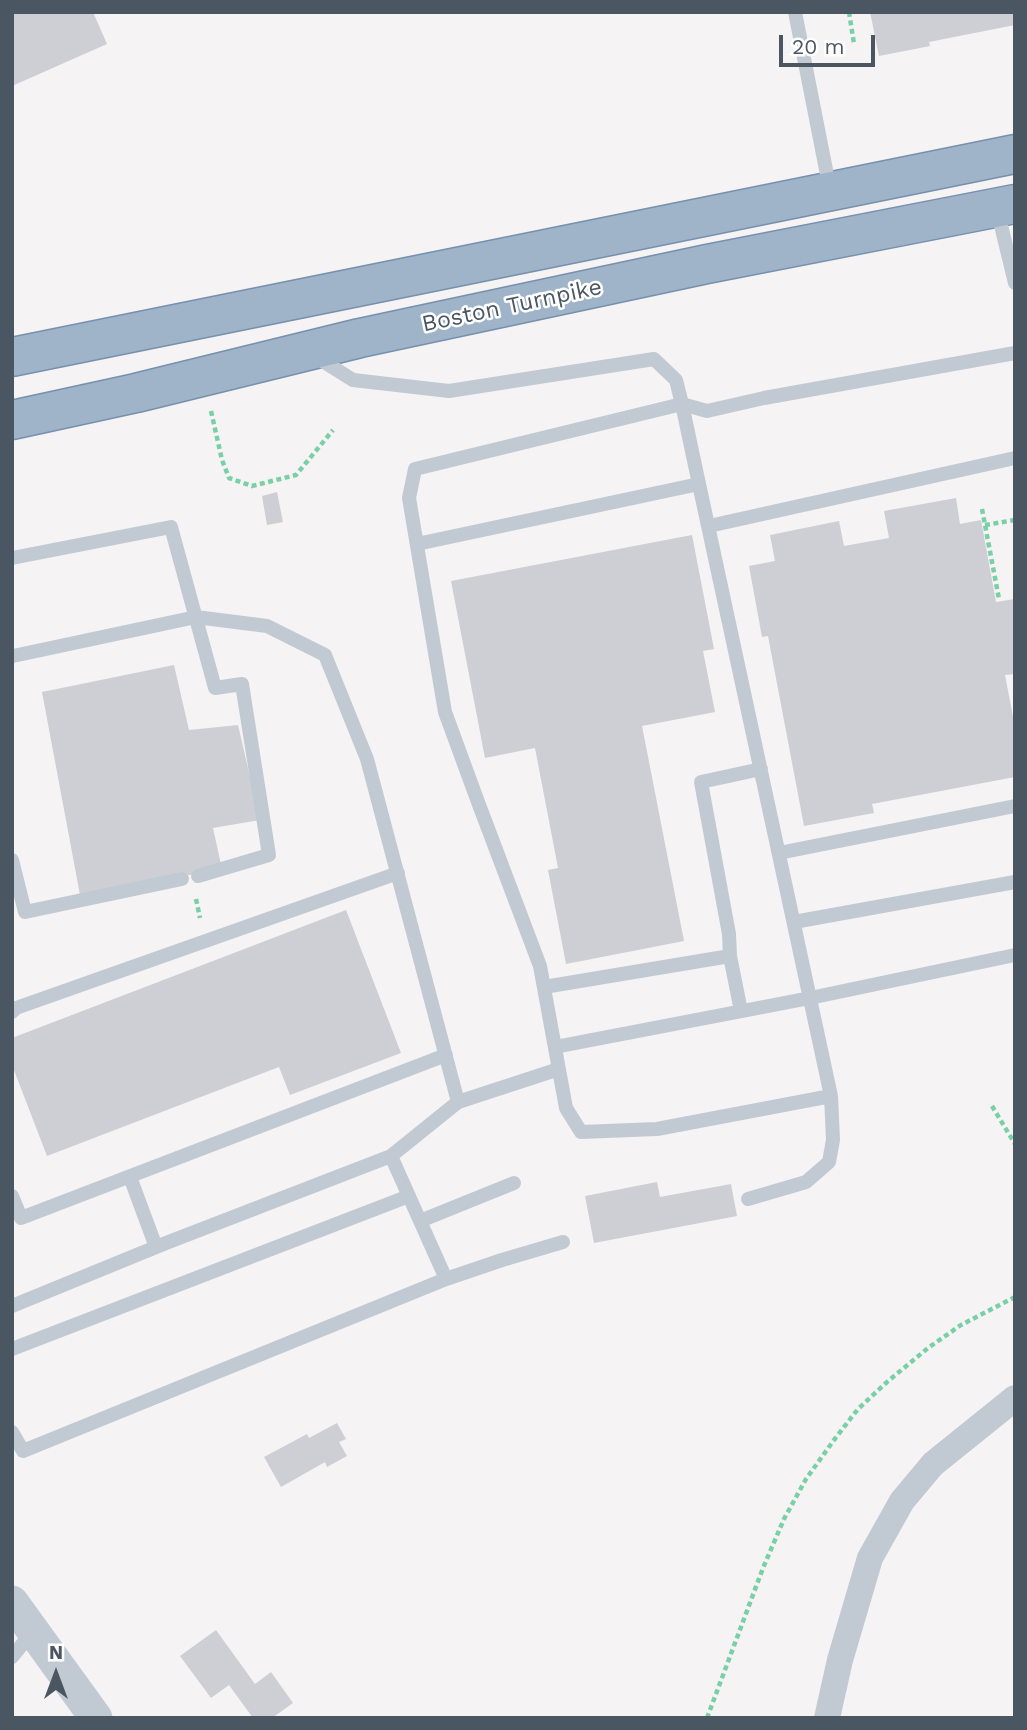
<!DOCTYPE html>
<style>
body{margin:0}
#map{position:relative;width:1027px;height:1730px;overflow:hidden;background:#f5f3f3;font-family:"Work Sans",sans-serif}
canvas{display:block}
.frame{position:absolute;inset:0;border:14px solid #4a5661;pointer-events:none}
.north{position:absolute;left:21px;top:1639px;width:70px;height:70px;-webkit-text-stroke:5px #fff;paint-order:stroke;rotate:0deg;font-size:19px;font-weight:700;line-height:28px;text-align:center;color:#4a5661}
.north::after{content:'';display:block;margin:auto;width:24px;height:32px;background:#4a5661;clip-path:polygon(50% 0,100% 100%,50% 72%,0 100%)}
.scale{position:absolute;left:779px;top:35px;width:96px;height:32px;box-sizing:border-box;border:4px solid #4a5661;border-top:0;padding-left:9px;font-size:21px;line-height:24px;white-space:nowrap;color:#4a5661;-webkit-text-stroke:5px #fff;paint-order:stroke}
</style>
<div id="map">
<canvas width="1027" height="1730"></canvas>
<div class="frame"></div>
<div class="north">N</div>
<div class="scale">20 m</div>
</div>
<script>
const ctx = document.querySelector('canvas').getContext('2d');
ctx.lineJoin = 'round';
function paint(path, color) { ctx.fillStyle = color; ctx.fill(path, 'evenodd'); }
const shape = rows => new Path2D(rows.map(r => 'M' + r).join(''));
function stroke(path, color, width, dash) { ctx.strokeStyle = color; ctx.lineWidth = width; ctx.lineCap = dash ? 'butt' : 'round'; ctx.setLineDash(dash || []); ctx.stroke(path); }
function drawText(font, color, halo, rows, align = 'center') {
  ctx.font = font + ' "Work Sans",sans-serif'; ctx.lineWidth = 5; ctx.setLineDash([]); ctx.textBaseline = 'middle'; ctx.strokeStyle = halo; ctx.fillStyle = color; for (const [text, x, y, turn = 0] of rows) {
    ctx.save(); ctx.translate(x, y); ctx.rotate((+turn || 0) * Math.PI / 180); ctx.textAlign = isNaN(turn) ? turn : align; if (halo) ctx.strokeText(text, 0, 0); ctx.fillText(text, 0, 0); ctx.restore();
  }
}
const building = shape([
 [12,12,93,12,107,44,12,86],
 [870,12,1015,12,1015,25,929,42,930,46,879,56],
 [277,492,283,522,267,525,262,496],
 [956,498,960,524,981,520,996,602,1015,599,1015,674,1005,675,1015,727,1015,777,872,804,874,813,804,826,768,636,762,637,749,566,775,561,770,535,839,521,844,546,889,538,884,511],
 [692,535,714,649,703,651,715,712,642,726,684,941,566,964,548,870,558,868,535,748,485,758,451,581],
 [174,665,189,730,238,725,260,820,213,828,222,869,80,895,42,692],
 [346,910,401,1053,290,1095,279,1067,47,1156,12,1065,12,1038],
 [657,1182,660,1197,731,1184,737,1216,594,1243,585,1196],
 [337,1423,346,1439,339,1442,347,1456,327,1467,325,1462,281,1487,264,1457,307,1434,309,1438],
 [216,1630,255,1684,271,1672,293,1703,272,1718,253,1718,229,1685,211,1698,180,1656]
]);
const path = shape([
 [849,12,854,44],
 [211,411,222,460,229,478,252,486,296,475,333,430],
 [982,509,999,599],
 [985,525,1015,520],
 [196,899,200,918],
 [992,1106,1015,1144],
 [707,1718,763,1568,784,1519,806,1479,834,1440,858,1409,887,1382,928,1348,961,1325,1015,1297]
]);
const service = shape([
 [795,12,830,190],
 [997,209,1015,283],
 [313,355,353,380,449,391,654,359,676,380,682,404,699,484,831,1096,657,1129,581,1132,566,1108,540,966,478,802,445,712,409,498,415,469,682,404,707,411,764,398,1015,353],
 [709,526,1015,458],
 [417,544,699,484],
 [12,558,171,527,215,688,242,684,269,855,198,876],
 [13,656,196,617,267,626,325,655,367,759,458,1102,559,1069],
 [779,853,1015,806],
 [12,860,25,912,182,879],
 [794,922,1015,882],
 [730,956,741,1011],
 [544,987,730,956,729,934,701,782,761,769],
 [12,1012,16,1008,398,873],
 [555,1047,810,998,1015,955],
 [130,1177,156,1247],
 [12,1196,21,1218,446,1055],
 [748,1199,806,1182,829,1162,833,1140,831,1096],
 [420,1221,514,1183],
 [446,1279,502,1260,563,1242],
 [12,1306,166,1243,391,1156,458,1102],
 [12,1349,409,1196],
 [12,1432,23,1451,446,1279,391,1156],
 [12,1657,33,1631]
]);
const minor = shape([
 [827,1718,840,1660,870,1558,902,1501,933,1464,1015,1398]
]);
const tertiary = shape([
 [12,1602,96,1718]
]);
const trunk = shape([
 [12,357,1015,154],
 [12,420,136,393,360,338,707,264,1015,204]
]);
const streetNames = [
 ["Boston Turnpike",512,306,-12]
];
paint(building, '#cdcfd5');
stroke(trunk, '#7690ad', 41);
stroke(path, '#7ad0a6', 4.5, [5, 3.5]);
stroke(service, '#c1cad2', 14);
stroke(minor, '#c1cad2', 26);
stroke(tertiary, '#c1cad2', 33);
stroke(trunk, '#9fb4c9', 38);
drawText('23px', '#4a5661', '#fff', streetNames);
</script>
